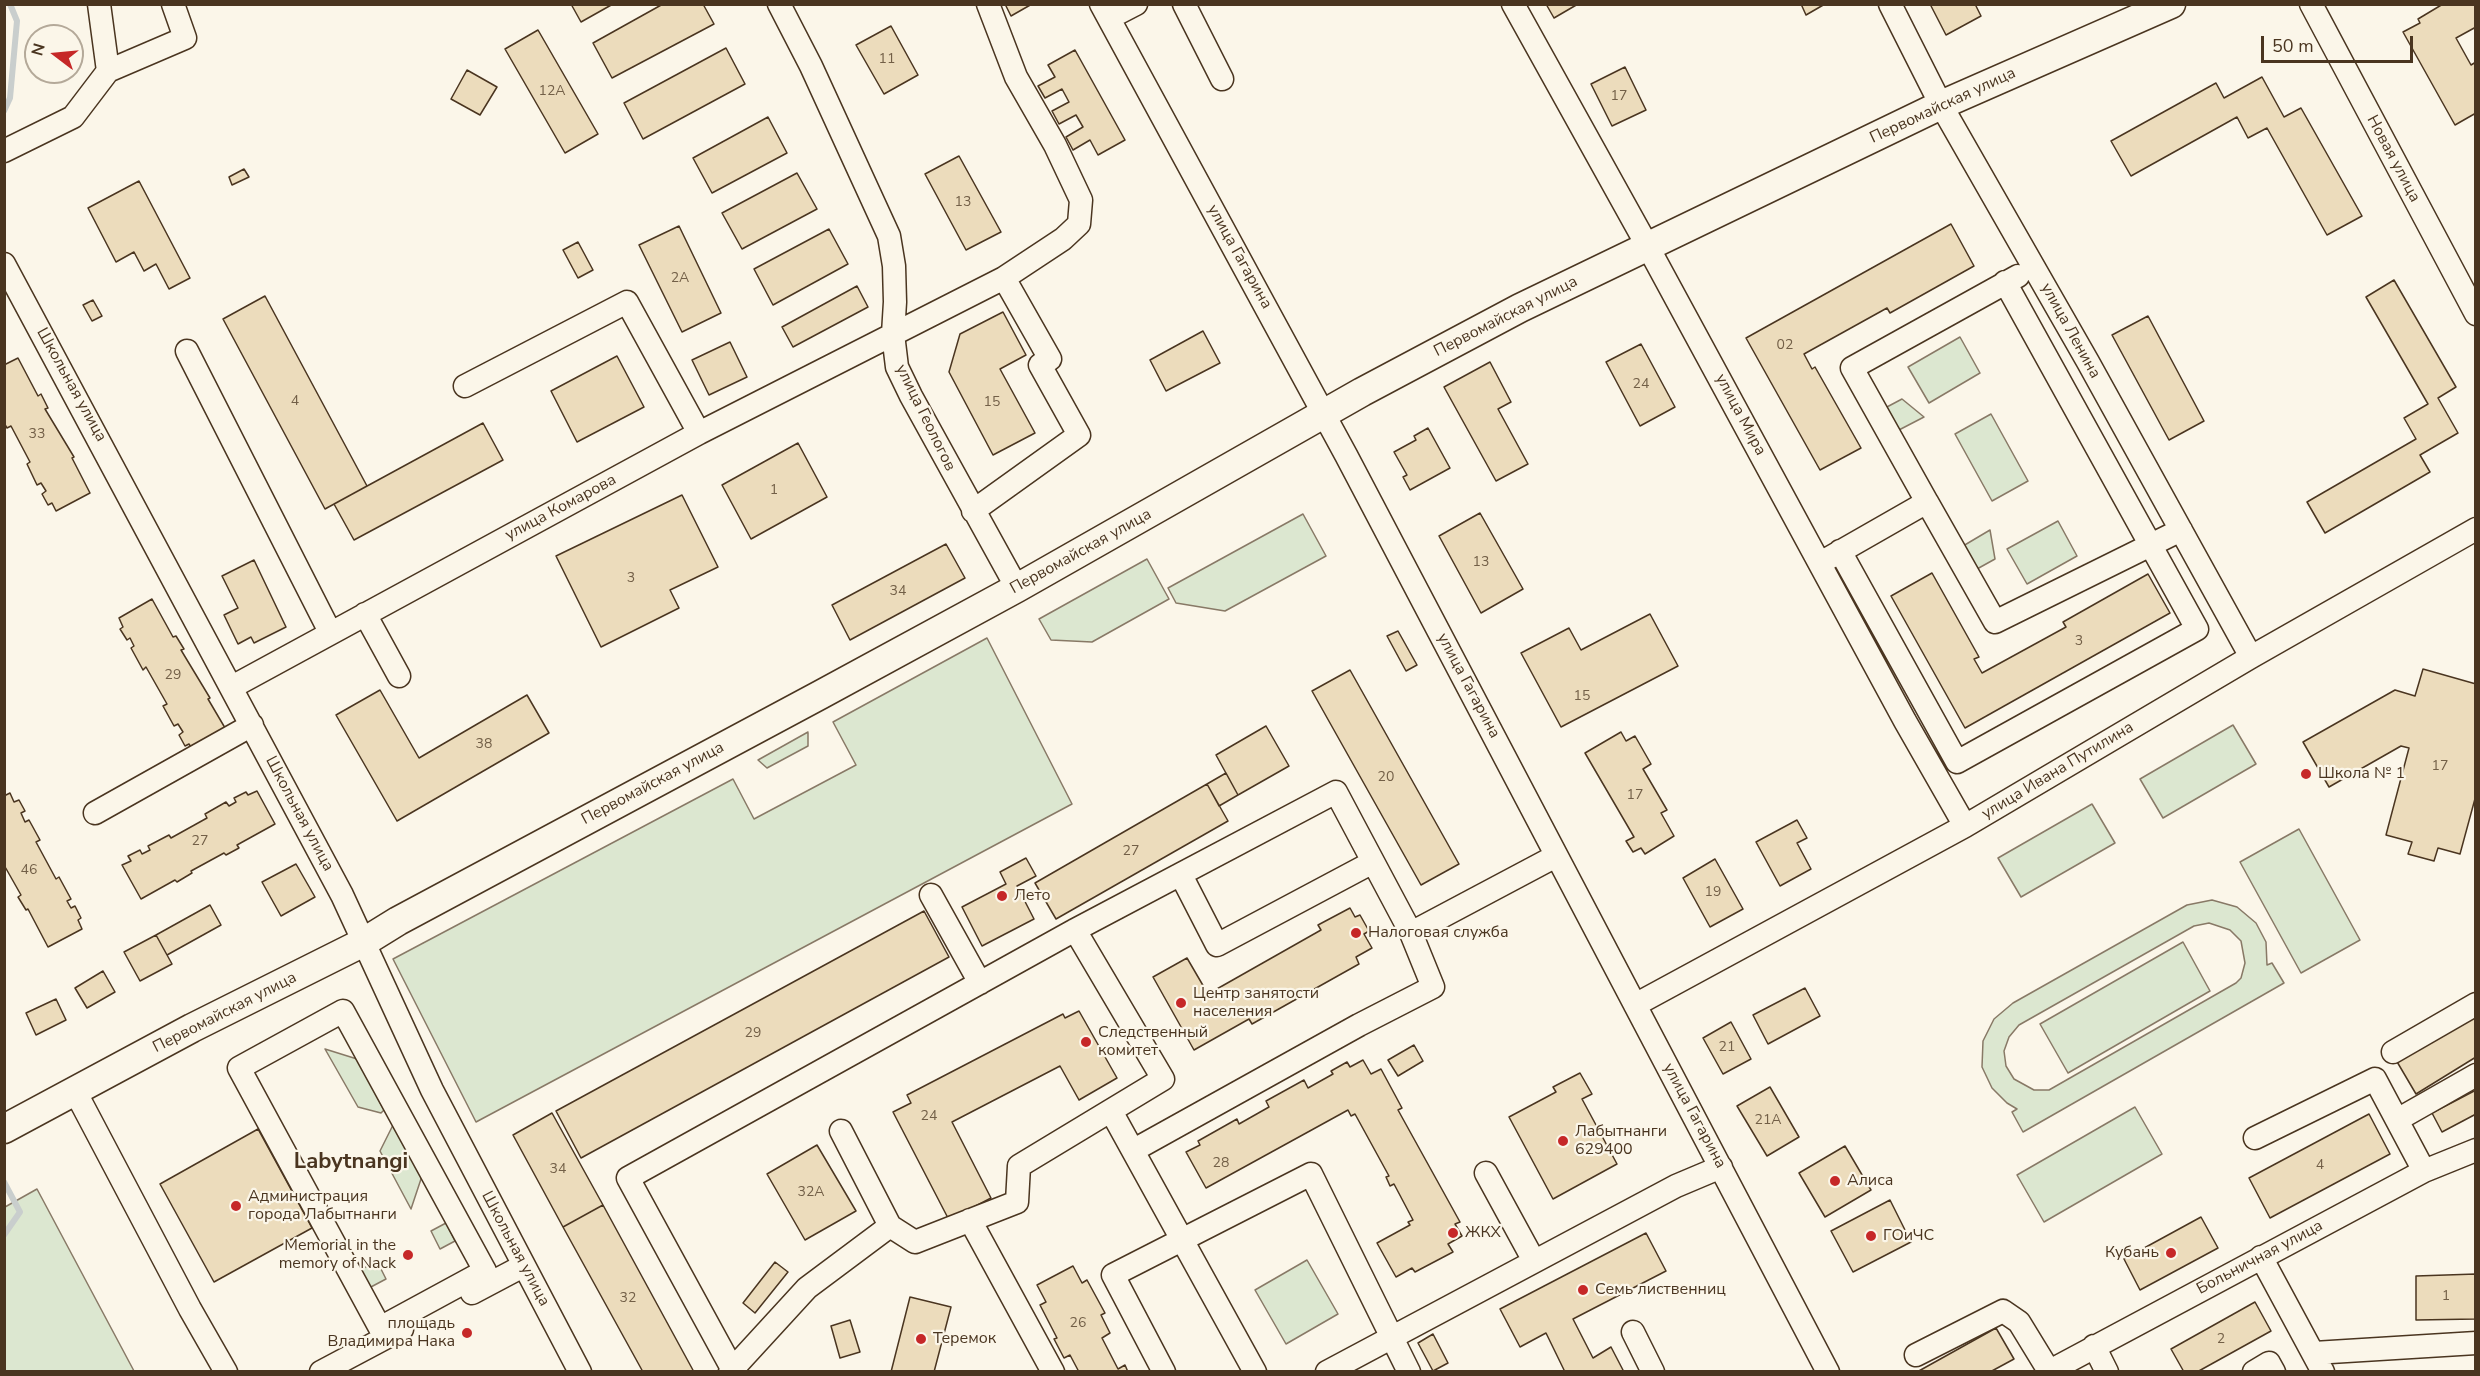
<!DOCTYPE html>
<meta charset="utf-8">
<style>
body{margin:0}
#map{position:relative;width:2480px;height:1376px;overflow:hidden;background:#fbf6e9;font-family:"Nunito Sans",sans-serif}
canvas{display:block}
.frame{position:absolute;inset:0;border:6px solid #4a3520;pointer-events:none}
.north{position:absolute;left:24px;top:24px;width:60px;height:60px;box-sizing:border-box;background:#fbf6e9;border:2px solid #b4a999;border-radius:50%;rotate:286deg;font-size:16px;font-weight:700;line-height:24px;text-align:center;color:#4a3520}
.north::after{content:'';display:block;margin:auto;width:21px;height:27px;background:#c62828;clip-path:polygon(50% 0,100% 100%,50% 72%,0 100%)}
.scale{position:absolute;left:2261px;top:36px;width:152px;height:27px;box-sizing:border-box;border:3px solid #4a3520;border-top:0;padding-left:8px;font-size:18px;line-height:21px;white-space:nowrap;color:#4a3520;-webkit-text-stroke:4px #fbf6e9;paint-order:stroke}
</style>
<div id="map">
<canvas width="2480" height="1376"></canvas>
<div class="frame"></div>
<div class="north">N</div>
<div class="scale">50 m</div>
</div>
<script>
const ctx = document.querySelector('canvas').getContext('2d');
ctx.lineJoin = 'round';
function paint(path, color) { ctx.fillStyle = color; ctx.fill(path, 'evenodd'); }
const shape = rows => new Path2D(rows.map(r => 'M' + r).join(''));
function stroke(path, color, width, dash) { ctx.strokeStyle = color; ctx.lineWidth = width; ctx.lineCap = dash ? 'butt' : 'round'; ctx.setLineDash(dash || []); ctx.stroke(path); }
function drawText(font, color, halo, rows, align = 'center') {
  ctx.font = font + ' "Nunito Sans",sans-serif'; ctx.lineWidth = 4.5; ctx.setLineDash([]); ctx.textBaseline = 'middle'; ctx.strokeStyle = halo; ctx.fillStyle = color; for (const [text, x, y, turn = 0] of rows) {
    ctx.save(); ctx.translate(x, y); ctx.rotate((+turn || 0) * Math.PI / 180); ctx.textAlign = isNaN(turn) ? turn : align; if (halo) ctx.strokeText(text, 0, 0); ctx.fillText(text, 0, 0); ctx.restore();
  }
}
const green = shape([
 [1960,337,1980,373,1929,403,1908,367,1960,337],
 [1902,399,1924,417,1897,431,1885,408,1902,399],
 [1991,414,2028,481,1992,501,1955,434,1991,414],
 [1303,514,1326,556,1225,611,1176,603,1168,588,1303,514],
 [2058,521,2077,556,2027,584,2007,549,2058,521],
 [1990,530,1995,559,1977,569,1963,546,1990,530],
 [1147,559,1169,599,1092,642,1051,640,1039,619,1147,559],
 [987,638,1072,804,476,1122,393,959,733,779,754,819,856,765,833,722,987,638],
 [2233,725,2256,764,2163,818,2140,779,2233,725],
 [808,732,808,746,767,768,758,760,808,732],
 [2092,804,2115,843,2021,897,1998,858,2092,804],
 [2299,829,2360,940,2301,973,2240,862,2299,829],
 [2212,900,2237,907,2256,923,2266,942,2267,965,2272,963,2284,983,2023,1132,2012,1112,2017,1109,2007,1103,1992,1088,1982,1067,1983,1041,1994,1019,2013,1003,2187,905,2212,900],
 [2209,923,2230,930,2241,941,2245,963,2241,978,2236,983,2049,1090,2034,1090,2014,1079,2006,1066,2004,1051,2009,1037,2019,1025,2194,926,2209,923],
 [2183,942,2210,991,2068,1073,2040,1024,2183,942],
 [325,1049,357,1059,384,1110,381,1113,358,1107,325,1049],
 [2135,1107,2162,1154,2044,1222,2017,1175,2135,1107],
 [393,1125,422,1176,411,1209,380,1151,393,1125],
 [37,1189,134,1371,5,1371,5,1207,37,1189],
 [446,1223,455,1241,440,1249,431,1231,446,1223],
 [1307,1260,1338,1314,1286,1344,1255,1290,1307,1260],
 [377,1261,386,1279,369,1288,360,1270,377,1261]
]);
const stream = shape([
 [4,111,10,98,17,21,10,4],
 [4,1182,20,1212,4,1235]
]);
const building = shape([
 [571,4,613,4,581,22,571,4],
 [663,4,703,4,714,24,612,78,593,43,663,4],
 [1005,4,1032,4,1011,16,1005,4],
 [1546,4,1578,4,1554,18,1546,4],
 [1801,4,1825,4,1806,15,1801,4],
 [1930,4,1975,4,1981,16,1946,35,1930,4],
 [2476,4,2476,27,2456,38,2471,65,2476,62,2476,113,2455,125,2403,32,2420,23,2418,19,2443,4,2476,4],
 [891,26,918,75,884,94,856,45,891,26],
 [538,30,598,134,565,153,505,49,538,30],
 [726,48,745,84,643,139,624,103,726,48],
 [1075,50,1125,140,1098,155,1090,140,1073,150,1066,137,1083,127,1076,115,1059,124,1052,111,1069,102,1062,89,1045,98,1038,86,1055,77,1048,65,1075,50],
 [1625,67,1646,110,1612,126,1591,84,1625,67],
 [467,70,497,87,480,115,451,99,467,70],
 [2262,77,2284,117,2301,108,2362,216,2327,235,2267,128,2248,138,2237,117,2131,176,2111,141,2216,83,2224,98,2262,77],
 [768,117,787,153,712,193,693,158,768,117],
 [959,156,1001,232,966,250,925,174,959,156],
 [244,169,249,177,232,185,229,177,244,169],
 [797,173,817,209,742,249,722,213,797,173],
 [139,181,190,278,169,289,156,264,144,271,134,252,116,262,88,208,139,181],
 [1951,224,1974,266,1890,313,1887,308,1804,354,1812,369,1815,367,1861,448,1820,470,1746,338,1951,224],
 [679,226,721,313,682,332,639,245,679,226],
 [829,229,848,264,773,305,754,269,829,229],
 [578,242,593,270,578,278,563,250,578,242],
 [2394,280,2456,387,2438,398,2458,433,2420,455,2430,472,2325,533,2307,502,2416,439,2404,418,2428,404,2366,297,2394,280],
 [857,286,868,307,793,347,782,327,857,286],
 [265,296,367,486,325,509,223,319,265,296],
 [93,300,102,316,92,321,83,305,93,300],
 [1003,312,1026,355,1000,369,1035,433,993,455,949,372,960,334,1003,312],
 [2148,316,2204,421,2169,440,2112,335,2148,316],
 [1203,331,1220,363,1166,391,1150,360,1203,331],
 [730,342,747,377,709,395,692,360,730,342],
 [1641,344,1675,407,1640,426,1606,362,1641,344],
 [617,356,644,407,577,442,551,391,617,356],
 [18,358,38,396,41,394,48,408,45,409,74,457,72,458,90,493,56,511,52,503,48,505,42,494,46,491,41,483,37,485,27,464,30,462,11,426,7,428,4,423,4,365,18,358],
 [1490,362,1511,402,1498,409,1528,464,1496,481,1444,387,1490,362],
 [483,423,503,460,354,540,334,504,483,423],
 [1428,428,1450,468,1410,490,1403,477,1407,475,1394,452,1416,440,1414,436,1428,428],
 [798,443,827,497,751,539,722,485,798,443],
 [682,495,718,567,670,590,679,608,601,647,556,556,682,495],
 [1480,513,1523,589,1481,613,1439,536,1480,513],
 [946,544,965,578,850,640,832,605,946,544],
 [254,560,286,627,254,643,251,637,238,644,224,615,238,608,222,576,254,560],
 [1932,573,1979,657,1974,659,1982,673,2066,627,2063,622,2148,574,2170,613,1965,728,1891,596,1932,573],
 [152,599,173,637,176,636,184,649,181,650,210,698,208,699,228,733,194,752,189,744,185,746,179,735,183,732,178,724,174,726,163,706,167,704,146,667,143,670,131,648,134,646,130,638,127,640,120,629,123,627,119,618,152,599],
 [1650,614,1678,666,1561,727,1521,653,1569,628,1581,650,1650,614],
 [1398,631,1417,665,1406,671,1387,636,1398,631],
 [2423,669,2476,684,2476,795,2460,854,2438,848,2434,861,2408,854,2412,842,2386,835,2409,748,2401,746,2329,787,2303,742,2395,690,2415,696,2423,669],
 [1350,670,1459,864,1421,885,1312,691,1350,670],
 [380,690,419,758,527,695,549,733,397,821,336,715,380,690],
 [1266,726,1289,766,1238,795,1216,755,1266,726],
 [1621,732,1626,741,1635,736,1651,764,1643,769,1667,810,1661,813,1674,836,1645,854,1641,848,1633,852,1626,841,1634,837,1585,753,1621,732],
 [1226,773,1238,795,1219,806,1207,784,1226,773],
 [1207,784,1228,821,1056,919,1035,883,1207,784],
 [257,791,275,824,237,845,239,848,226,855,224,853,191,871,192,873,177,882,175,880,141,899,122,865,131,861,128,856,140,850,142,854,150,850,148,846,169,835,171,838,207,818,205,814,226,802,229,806,236,802,234,798,246,792,248,795,257,791],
 [10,793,14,802,19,800,25,811,21,813,25,822,29,820,40,840,36,842,56,879,59,877,71,899,67,901,71,908,75,906,81,918,78,920,82,929,48,947,28,909,26,910,18,897,21,895,4,865,4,796,10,793],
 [1797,820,1807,838,1797,843,1811,869,1780,886,1756,842,1797,820],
 [1026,858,1036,876,1017,886,1034,919,982,946,962,907,1006,884,1000,872,1026,858],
 [1715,859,1743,909,1710,927,1683,878,1715,859],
 [296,864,315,897,281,916,262,882,296,864],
 [210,905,221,925,167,955,156,935,210,905],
 [1350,908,1355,917,1360,915,1369,931,1364,934,1372,948,1356,957,1359,964,1252,1024,1249,1019,1194,1050,1153,977,1187,958,1208,994,1321,930,1318,925,1350,908],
 [924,911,949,957,581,1158,556,1111,924,911],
 [156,935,172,964,140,981,124,952,156,935],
 [103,971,115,992,87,1008,75,988,103,971],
 [1805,988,1820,1016,1768,1044,1753,1015,1805,988],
 [56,999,66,1020,36,1035,26,1013,56,999],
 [1079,1011,1117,1078,1079,1100,1060,1066,952,1122,991,1198,949,1220,893,1112,911,1103,907,1095,1063,1014,1065,1018,1079,1011],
 [2476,1012,2476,1057,2416,1094,2396,1060,2476,1012],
 [1731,1022,1751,1059,1723,1074,1703,1038,1731,1022],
 [1414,1045,1423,1061,1398,1076,1388,1060,1414,1045],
 [1363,1060,1371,1074,1381,1069,1402,1108,1398,1110,1460,1222,1455,1224,1462,1236,1448,1244,1453,1252,1415,1272,1412,1268,1396,1277,1377,1243,1410,1225,1408,1222,1413,1220,1394,1184,1390,1186,1386,1177,1389,1176,1355,1114,1351,1116,1348,1110,1206,1188,1186,1152,1200,1145,1198,1141,1237,1119,1239,1124,1269,1107,1266,1101,1304,1080,1308,1088,1333,1074,1331,1071,1347,1062,1350,1067,1363,1060],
 [1580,1073,1592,1094,1582,1099,1617,1164,1553,1199,1509,1117,1556,1092,1553,1087,1580,1073],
 [1770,1087,1799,1137,1767,1156,1737,1106,1770,1087],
 [2476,1090,2476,1114,2442,1132,2432,1113,2476,1090],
 [552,1113,603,1205,563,1227,513,1135,552,1113],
 [2369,1114,2390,1154,2270,1218,2249,1178,2369,1114],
 [258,1129,312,1228,214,1282,160,1184,258,1129],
 [817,1145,856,1211,805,1240,767,1174,817,1145],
 [1845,1146,1871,1190,1825,1217,1799,1173,1845,1146],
 [1890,1200,1911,1242,1853,1272,1831,1231,1890,1200],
 [603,1205,694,1372,643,1372,563,1227,603,1205],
 [2201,1217,2218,1248,2140,1290,2124,1259,2201,1217],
 [1646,1233,1666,1271,1573,1319,1593,1358,1611,1347,1624,1372,1565,1372,1546,1333,1520,1347,1500,1309,1646,1233],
 [775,1262,788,1272,755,1313,743,1303,775,1262],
 [1073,1266,1082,1283,1087,1280,1105,1313,1101,1315,1110,1333,1102,1338,1118,1369,1125,1365,1128,1372,1079,1372,1070,1355,1064,1358,1054,1339,1057,1338,1040,1305,1046,1302,1037,1285,1073,1266],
 [2476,1274,2476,1319,2416,1320,2416,1276,2476,1274],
 [910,1297,951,1307,934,1372,891,1372,910,1297],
 [2255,1302,2271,1331,2197,1372,2184,1372,2171,1349,2255,1302],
 [850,1320,860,1352,840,1358,831,1326,850,1320],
 [1996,1328,2014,1359,1990,1372,1917,1372,1996,1328],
 [1433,1334,1448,1363,1433,1371,1418,1343,1433,1334]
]);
const minor = shape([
 [99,4,108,71],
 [779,4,811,66,889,236,894,266,895,302,893,334,897,367,911,396,1017,588],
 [1101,4,1346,455,1828,1372],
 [1184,4,1222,79],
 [1513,4,1648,247,1905,721,1965,826],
 [1890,4,1941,105,2088,362,2251,657],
 [2311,4,2476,314],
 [1109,18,1136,4],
 [4,151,73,117,108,71,185,38,173,4],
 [4,264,342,895,432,1090,580,1372],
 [187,351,330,632],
 [465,386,627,302,699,433],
 [1927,502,1995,622,2181,530],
 [973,511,1079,435,1040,365,1050,359,1004,278],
 [1840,551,1957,762,2197,629,2005,282],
 [1829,558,1927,502,1852,368,2018,276],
 [365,614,399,676],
 [232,687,699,433,1004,278,1063,239,1079,224,1081,200,1055,145,1016,77,988,4],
 [95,813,252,725],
 [1181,875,1217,945,1373,862],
 [931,895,980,983],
 [1635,1005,1965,826,2251,657,2476,529],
 [343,1011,485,1271,380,1328,239,1068,343,1011],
 [2393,1052,2476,1004],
 [75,1091,190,1309,226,1372],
 [1111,1111,1255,1372],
 [2397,1120,2476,1075],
 [841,1131,890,1226],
 [2255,1138,2375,1079,2424,1171],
 [1134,1150,1359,1025,1433,987,1411,933],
 [1486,1173,1534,1261],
 [970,1220,1053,1372],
 [2261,1257,2323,1372],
 [472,1293,523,1266],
 [1633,1332,1653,1372],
 [2094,1346,2107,1372],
 [2314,1353,2476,1343],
 [1916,1355,2003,1311,2019,1322,2049,1371],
 [321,1372,402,1329],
 [730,1372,807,1288,890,1226,915,1242,1017,1202,1019,1166,1163,1079,1075,930],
 [734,1372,628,1178,1075,930,1336,792,1411,933,1556,856],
 [1164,1372,1113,1275,1311,1174,1409,1372],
 [1327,1372,1676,1186,1721,1167],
 [2048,1372,2424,1171,2476,1150],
 [2254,1372,2269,1363,2274,1372]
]);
const major = shape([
 [4,1129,192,1028,364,942,398,921,820,695,1017,588,1362,392,1520,308,1941,105,2171,4]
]);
const markers = [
 [2306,774,6,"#c62828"],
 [1002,896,6,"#c62828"],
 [1356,933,6,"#c62828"],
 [1181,1003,6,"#c62828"],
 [1086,1042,6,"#c62828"],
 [1563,1141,6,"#c62828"],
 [1835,1181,6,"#c62828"],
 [236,1206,6,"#c62828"],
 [1453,1233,6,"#c62828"],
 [1871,1236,6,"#c62828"],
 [2171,1253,6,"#c62828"],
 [408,1255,6,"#c62828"],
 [1583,1290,6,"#c62828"],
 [467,1333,6,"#c62828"],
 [921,1339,6,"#c62828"]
];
const numberNames = [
 ["11",887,60],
 ["12А",552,92],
 ["17",1619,97],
 ["13",963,203],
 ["2А",680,279],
 ["02",1785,346],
 ["24",1641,385],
 ["4",295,402],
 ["15",992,403],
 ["33",37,435],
 ["1",774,491],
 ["13",1481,563],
 ["3",631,579],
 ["34",898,592],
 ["3",2079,642],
 ["29",173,676],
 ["15",1582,697],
 ["38",484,745],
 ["17",2440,767],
 ["20",1386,778],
 ["17",1635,796],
 ["27",200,842],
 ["27",1131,852],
 ["46",29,871],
 ["19",1713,893],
 ["29",753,1034],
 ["21",1727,1048],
 ["24",929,1117],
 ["21А",1768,1121],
 ["28",1221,1164],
 ["4",2320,1166],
 ["34",558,1170],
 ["32А",811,1193],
 ["1",2446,1297],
 ["32",628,1299],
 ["26",1078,1324],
 ["2",2221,1340]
];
const streetNames = [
 ["Первомайская улица",1943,106,-25],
 ["Новая улица",2393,159,62],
 ["улица Гагарина",1239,257,61],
 ["Первомайская улица",1506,317,-27],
 ["улица Ленина",2070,331,61],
 ["Школьная улица",71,385,61],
 ["улица Мира",1740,415,62],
 ["улица Геологов",925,418,64],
 ["улица Комарова",561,508,-28],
 ["Первомайская улица",1081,552,-29],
 ["улица Гагарина",1468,686,62],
 ["улица Ивана Путилина",2058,771,-31],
 ["Первомайская улица",653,784,-28],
 ["Школьная улица",299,814,62],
 ["Первомайская улица",225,1013,-27],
 ["улица Гагарина",1694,1116,62],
 ["Школьная улица",515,1249,62],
 ["Больничная улица",2260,1258,-28]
];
const poiNames = [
 ["Школа № 1",2318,774],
 ["Лето",1014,896],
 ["Налоговая служба",1368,933],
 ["Центр занятости",1193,994],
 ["населения",1193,1012],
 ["Следственный",1098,1033],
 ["комитет",1098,1051],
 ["Лабытнанги",1575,1132],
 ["629400",1575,1150],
 ["Алиса",1847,1181],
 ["Администрация",248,1197],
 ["города Лабытнанги",248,1215],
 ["ЖКХ",1465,1233],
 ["ГОиЧС",1883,1236],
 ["Memorial in the",396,1246,"right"],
 ["memory of Nack",396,1264,"right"],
 ["Кубань",2159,1253,"right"],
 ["Семь лиственниц",1595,1290],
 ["площадь",455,1324,"right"],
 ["Владимира Нака",455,1342,"right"],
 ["Теремок",933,1339]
];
const districtNames = [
 ["Labytnangi",351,1163]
];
paint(green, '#dce7d0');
stroke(green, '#887966', 1.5);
stroke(stream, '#c9cecd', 6);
paint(building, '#ecdcbc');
stroke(building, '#4a3520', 1.5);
stroke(minor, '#4a3520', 25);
stroke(major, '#4a3520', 31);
stroke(minor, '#fbf6e9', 22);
stroke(major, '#fbf6e9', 28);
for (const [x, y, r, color] of markers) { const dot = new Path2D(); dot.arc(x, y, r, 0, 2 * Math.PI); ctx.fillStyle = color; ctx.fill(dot); stroke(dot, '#fbf6e9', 2); }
drawText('14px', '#725f47', null, numberNames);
drawText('16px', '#4a3520', '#fbf6e9', streetNames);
drawText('16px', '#4a3520', '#fbf6e9', poiNames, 'left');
drawText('bold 22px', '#4a3520', '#fbf6e9', districtNames);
</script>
